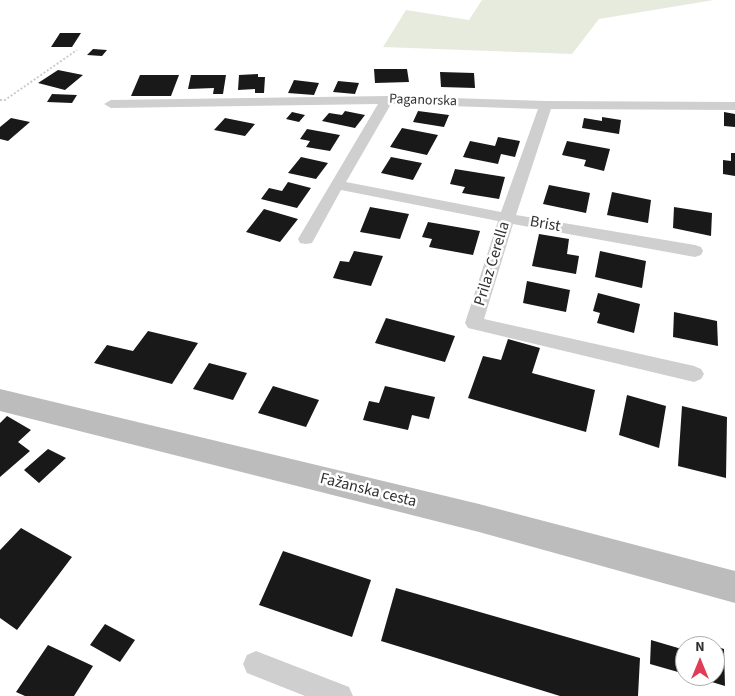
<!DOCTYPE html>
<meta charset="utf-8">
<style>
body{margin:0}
#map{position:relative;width:735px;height:696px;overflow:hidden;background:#fff;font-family:"Source Sans 3",sans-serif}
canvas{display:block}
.north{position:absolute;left:675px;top:636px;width:50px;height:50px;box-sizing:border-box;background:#fff;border:1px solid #adadad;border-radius:50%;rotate:0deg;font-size:14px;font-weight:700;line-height:20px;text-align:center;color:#323232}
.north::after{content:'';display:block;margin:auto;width:18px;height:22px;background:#e03c55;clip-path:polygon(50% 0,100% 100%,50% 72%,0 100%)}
</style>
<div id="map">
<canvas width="735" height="696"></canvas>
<div class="north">N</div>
</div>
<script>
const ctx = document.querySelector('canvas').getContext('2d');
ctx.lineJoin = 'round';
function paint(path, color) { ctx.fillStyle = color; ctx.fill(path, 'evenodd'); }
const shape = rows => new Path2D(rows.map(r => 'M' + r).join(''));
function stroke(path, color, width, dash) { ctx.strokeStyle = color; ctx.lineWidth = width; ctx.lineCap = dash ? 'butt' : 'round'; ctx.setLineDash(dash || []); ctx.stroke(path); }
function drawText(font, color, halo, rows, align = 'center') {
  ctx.font = font + ' "Source Sans 3",sans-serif'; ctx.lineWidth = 5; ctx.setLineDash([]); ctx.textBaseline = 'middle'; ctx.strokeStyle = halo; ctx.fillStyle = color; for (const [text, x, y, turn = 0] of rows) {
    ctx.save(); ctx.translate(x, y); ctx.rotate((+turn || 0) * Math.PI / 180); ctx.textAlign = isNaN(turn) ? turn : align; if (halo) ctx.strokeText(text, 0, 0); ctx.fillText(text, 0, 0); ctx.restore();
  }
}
const green = shape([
 [482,0,714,0,599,19,572,54,383,47,406,10,469,20]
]);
const building = shape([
 [60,33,81,33,72,47,51,47],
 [93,49,107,50,102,56,87,55],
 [374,69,407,69,409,82,375,83],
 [58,70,83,75,65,90,38,83],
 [440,72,474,73,475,88,441,87],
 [258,74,258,77,265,77,264,93,255,93,255,89,238,90,239,75],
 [140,75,179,75,171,96,131,96],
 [191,75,226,75,223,94,213,94,214,88,188,89],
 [294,80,319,83,314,95,288,93],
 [338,81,359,83,355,94,333,92],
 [52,94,77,95,72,103,47,102],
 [345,111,365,115,355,128,322,121,329,113,342,115],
 [418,111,449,115,444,127,413,122],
 [292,112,305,115,299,122,286,119],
 [724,112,735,114,735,127,724,126],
 [602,117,621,120,619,134,582,128,584,118,602,121],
 [11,118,30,122,8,141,0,139,0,127],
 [225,118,255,124,245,136,214,130],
 [402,128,438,135,427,155,390,147],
 [307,129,340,135,330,151,306,147,310,141,300,139],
 [498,137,520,141,515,157,501,154,498,164,463,157,470,141,495,146],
 [567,141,610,149,604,171,584,166,586,160,562,155],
 [731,153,735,153,735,176,723,174,723,160,731,161],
 [301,157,328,163,316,179,288,173],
 [391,157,422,163,413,180,381,173],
 [455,169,505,177,499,199,462,193,465,187,450,184],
 [288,182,311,188,297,208,261,199,269,188,282,191],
 [549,185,590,193,586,213,543,204],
 [612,192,651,200,648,223,607,215],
 [370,207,409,214,400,239,360,232],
 [674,207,712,213,711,236,673,228],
 [264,209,298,219,280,242,246,232],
 [428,222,480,231,473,255,429,247,432,239,422,237],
 [539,234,569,239,567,254,579,256,576,274,532,266],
 [354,251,383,256,371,286,333,278,340,261,349,262],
 [600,251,646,261,642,288,595,277],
 [527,281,570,290,566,312,523,303],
 [598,293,640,304,634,333,597,323,600,313,593,311],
 [674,312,717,321,718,346,673,337],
 [386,318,455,336,445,362,375,343],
 [148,331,198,343,172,384,94,363,107,345,133,351],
 [508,339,540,348,532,373,595,390,586,432,468,398,483,356,501,360],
 [209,363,247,373,233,400,193,389],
 [273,386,319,400,306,427,258,413],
 [385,386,435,397,429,419,412,415,408,430,363,420,369,401,379,403],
 [627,395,666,406,659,448,619,435],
 [682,406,727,417,726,478,678,466],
 [7,416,31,430,18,442,30,451,0,477,0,423],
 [48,449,66,458,39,483,24,470],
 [21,528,72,557,17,630,0,618,0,550],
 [283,551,371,580,352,637,259,605],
 [396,588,640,658,638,696,560,696,381,641],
 [105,624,135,640,120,662,90,645],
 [651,640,685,650,685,674,650,664],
 [48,645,93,666,74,696,25,696,16,692],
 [715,646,724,649,725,686,692,676,715,676]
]);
const path = shape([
 [0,100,5,100,77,50]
]);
const minor = shape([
 [387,96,546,101,735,102,735,110,551,109,516,215,695,245,701,247,703,251,701,255,695,257,513,224,484,319,694,366,701,369,704,374,701,379,694,382,468,328,465,323,498,221,341,190,312,243,306,244,300,243,298,239,378,104,111,108,104,104,111,100,387,96],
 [391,104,538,109,501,212,346,182,391,104],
 [256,651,349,687,353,696,305,696,247,673,243,664,247,655,256,651]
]);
const secondary = shape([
 [0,389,479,504,735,571,735,603,479,532,0,411,0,389]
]);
const farStreetnames = [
 ["Paganorska",423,101,2]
];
const streetNames = [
 ["Brist",545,225,10],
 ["Prilaz Cerella",493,264,-73],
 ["Fažanska cesta",368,491,14]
];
paint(green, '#e6ebde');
paint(building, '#191919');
stroke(path, '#ccc', 2, [2, 2]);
paint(minor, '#cfcfcf');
paint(secondary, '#bcbcbc');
drawText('14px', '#323232', '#fff', farStreetnames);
drawText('16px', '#323232', '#fff', streetNames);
</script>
